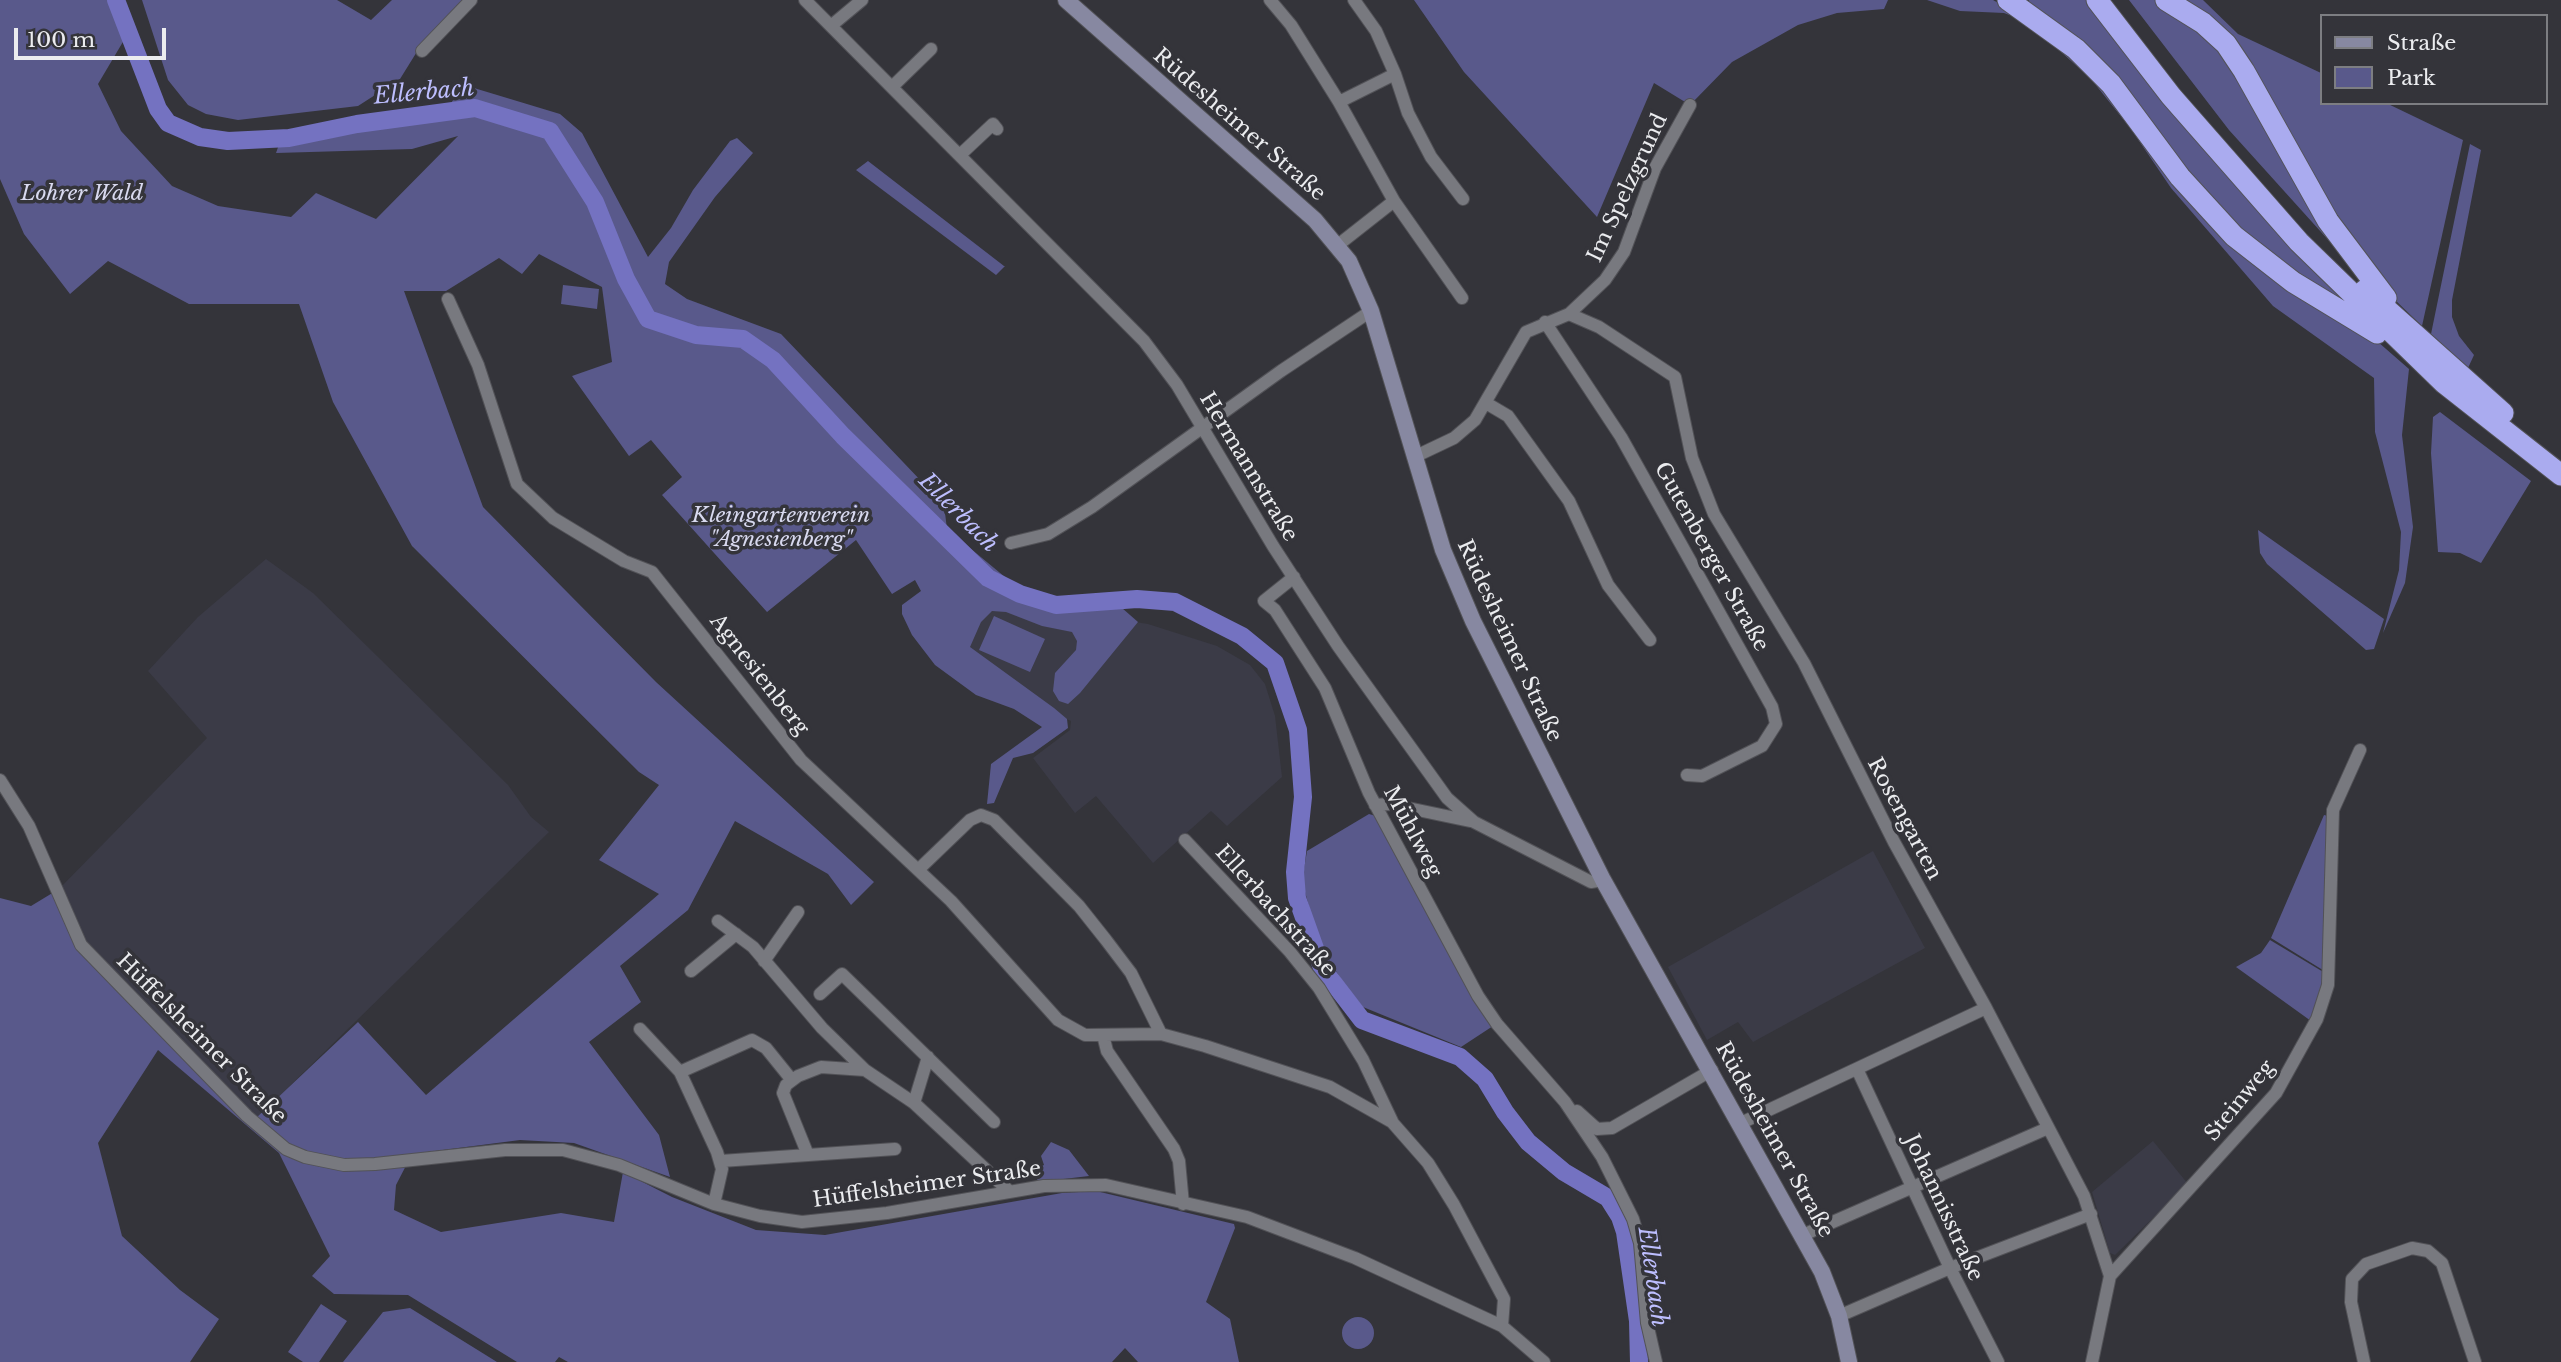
<!DOCTYPE html>
<meta charset="utf-8">
<style>
body{margin:0}
#map{position:relative;width:2561px;height:1362px;overflow:hidden;background:#34343a;font-family:"Libre Baskerville",serif}
canvas{display:block}
.legend{position:absolute;left:2320px;top:14px;width:228px;height:91px;box-sizing:border-box;background:#34343a;border:2px solid #7d7e82;margin:0;padding:9px 12px;list-style:none;font-size:21px;color:#ebecef}
.legend li{display:flex;align-items:center;gap:14px;height:35px}
.legend b{width:35px;border:2px solid #7d7e82}
.scale{position:absolute;left:14px;top:28px;width:152px;height:32px;box-sizing:border-box;border:4px solid #ebecef;border-top:0;padding-left:9px;font-size:21px;line-height:24px;white-space:nowrap;color:#ebecef;-webkit-text-stroke:5px #34343a;paint-order:stroke}
</style>
<div id="map">
<canvas width="2561" height="1362"></canvas>
<ul class="legend">
<li><b style="height:9px;background:#8788a1"></b>Straße</li>
<li><b style="height:19px;background:#59598b"></b>Park</li>
</ul>
<div class="scale">100 m</div>
</div>
<script>
const ctx = document.querySelector('canvas').getContext('2d');
ctx.lineJoin = 'round';
function paint(path, color) { ctx.fillStyle = color; ctx.fill(path, 'evenodd'); }
const shape = rows => new Path2D(rows.map(r => 'M' + r).join(''));
function stroke(path, color, width, dash) { ctx.strokeStyle = color; ctx.lineWidth = width; ctx.lineCap = dash ? 'butt' : 'round'; ctx.setLineDash(dash || []); ctx.stroke(path); }
function drawText(font, color, halo, rows, align = 'center') {
  ctx.font = font + ' "Libre Baskerville",serif'; ctx.lineWidth = 7; ctx.setLineDash([]); ctx.textBaseline = 'middle'; ctx.strokeStyle = halo; ctx.fillStyle = color; for (const [text, x, y, turn = 0] of rows) {
    ctx.save(); ctx.translate(x, y); ctx.rotate((+turn || 0) * Math.PI / 180); ctx.textAlign = isNaN(turn) ? turn : align; if (halo) ctx.strokeText(text, 0, 0); ctx.fillText(text, 0, 0); ctx.restore();
  }
}
const built = shape([
 [266,559,313,593,508,785,531,817,549,832,256,1119,83,945,59,889,207,738,148,671,198,617],
 [979,578,1072,612,1148,624,1217,646,1250,665,1265,684,1275,716,1282,777,1227,826,1211,811,1153,863,1096,796,1075,813,1033,758,1070,730,1071,721,938,660],
 [1873,851,1925,948,1753,1042,1738,1022,1707,1040,1668,967],
 [2153,1141,2188,1184,2115,1255,2110,1253,2092,1192]
]);
const green = shape([
 [0,0,114,0,127,35,98,84,121,131,172,186,218,206,291,217,316,193,376,219,458,136,412,149,276,153,283,133,451,103,464,85,560,114,582,133,648,257,671,228,693,190,730,141,737,138,753,153,715,197,669,262,665,284,687,299,781,334,944,505,947,529,1011,582,1054,598,1071,601,1106,594,1138,622,1080,693,1068,704,1059,701,1053,691,1055,673,1076,650,1077,641,1072,632,1042,626,1006,612,992,611,981,622,970,647,1054,708,1067,719,1068,728,1033,753,1013,758,994,803,987,804,991,764,1042,727,1014,709,976,695,935,665,912,635,902,614,902,605,921,591,915,580,892,594,856,540,767,612,662,495,682,477,651,440,629,456,572,376,612,362,602,287,539,254,522,274,499,258,446,291,404,291,483,507,656,682,874,882,851,905,828,874,735,821,688,910,620,966,641,1002,589,1042,659,1135,670,1177,574,1143,520,1140,412,1154,396,1185,394,1210,441,1232,561,1213,614,1222,623,1172,672,1197,756,1230,825,1235,1062,1193,1096,1191,1234,1224,1235,1228,1206,1302,1230,1319,1239,1362,1138,1362,1125,1348,1112,1362,568,1362,559,1357,555,1362,517,1362,408,1295,334,1294,312,1276,330,1256,279,1153,158,1050,98,1143,122,1236,180,1290,219,1319,190,1362,0,1362,0,898,31,906,59,889,83,945,255,1119,358,1022,426,1095,659,894,599,860,659,785,639,772,412,546,333,402,299,304,189,304,108,261,70,294,24,234,0,179],
 [142,0,337,0,371,20,392,0,465,0,418,50,400,79,358,106,238,120,206,114,188,105,168,80],
 [1414,0,1888,0,1884,9,1837,13,1798,25,1732,62,1690,105,1654,83,1597,217,1464,72],
 [1927,0,1993,0,2034,23,2089,72,2174,180,2218,229,2264,267,2370,335,2409,369,2402,435,2413,527,2405,583,2383,633,2399,570,2401,532,2375,432,2374,378,2273,306,2171,188,2131,129,2091,79,2028,22,2004,13,1960,11],
 [2029,0,2091,0,2361,311,2261,250,2027,7],
 [2129,0,2158,0,2219,40,2349,263,2229,130],
 [2178,0,2203,0,2238,34,2321,73,2321,103,2386,103,2463,140,2422,326,2396,301,2360,258,2263,94],
 [2470,144,2481,150,2452,300,2452,317,2459,336,2474,355,2468,368,2431,334],
 [868,161,1004,266,1005,266,996,275,856,170],
 [563,285,599,289,597,309,561,304],
 [2440,412,2531,481,2481,563,2460,553,2438,552,2431,453,2433,417],
 [2258,530,2384,619,2374,649,2366,650,2267,564,2260,553],
 [994,616,1045,639,1030,672,979,650],
 [1369,814,1379,817,1493,1026,1461,1047,1363,1007,1343,982,1320,946,1302,881,1307,851],
 [2324,815,2328,816,2326,972,2271,938],
 [2270,940,2325,973,2311,1021,2236,967,2261,953],
 [1051,1142,1069,1150,1089,1176,1038,1182,1034,1169,1044,1165,1041,1156],
 [321,1304,347,1321,319,1362,303,1362,288,1352],
 [410,1308,497,1362,343,1362,383,1312],
 '1342 1333a16 16 0 1 1 32 0a16 16 0 1 1-32 0Z'
]);
const river = shape([
 [116,0,158,109,168,123,200,137,228,141,289,138,357,124,475,108,550,131,595,202,626,279,648,319,696,335,743,339,773,360,843,436,988,578,1020,594,1056,605,1137,599,1175,602,1242,636,1275,663,1298,730,1303,797,1295,872,1297,898,1322,968,1362,1020,1460,1057,1485,1079,1505,1112,1528,1142,1564,1172,1608,1198,1620,1217,1625,1232,1638,1321,1639,1362]
]);
const street = shape([
 [805,0,1144,341,1177,385,1273,546,1338,646,1447,798,1474,822,1591,882,1603,880],
 [1270,0,1291,25,1339,102,1394,201,1462,298],
 [1354,0,1376,31,1395,74,1408,113,1431,157,1463,199],
 [832,25,862,0],
 [422,51,471,0],
 [893,86,931,49],
 [1339,102,1395,74],
 [961,154,993,124,997,129],
 [1338,245,1394,201],
 [448,299,478,365,517,484,553,518,624,561,652,572,801,760,951,901,1058,1020,1085,1035,1161,1034,1205,1046,1330,1087,1392,1122,1428,1163,1454,1205,1504,1299,1502,1326],
 [1569,314,1599,327,1675,377,1692,458,1714,514,1804,663,1894,842,1986,1008,2084,1196,2110,1276],
 [1545,322,1621,437,1772,707,1776,724,1762,746,1702,776,1687,775],
 [1486,403,1508,416,1569,501,1608,585,1650,640],
 [1414,457,1454,438,1475,420,1526,332,1569,314,1605,280,1624,252,1655,168,1690,105],
 [1011,543,1048,534,1092,507,1281,371,1371,311],
 [1294,577,1264,601,1275,610,1325,688,1369,793,1478,996,1497,1024,1565,1102,1602,1157,1633,1219,1640,1243,1647,1323,1656,1362],
 [0,780,29,826,81,945,247,1116,286,1149,305,1157,344,1165,375,1164,505,1150,563,1150,619,1165,714,1204,760,1216,802,1222,887,1213,1044,1186,1106,1185,1247,1217,1355,1258,1502,1326,1544,1362],
 [1375,805,1389,804,1470,821],
 [1185,840,1290,952,1319,988,1363,1060,1392,1121],
 [919,869,970,820,981,815,994,820,1079,906,1106,940,1131,973,1161,1034],
 [718,921,753,947,822,1028,865,1070,914,1103,1010,1192],
 [764,961,798,912],
 [691,971,736,934],
 [820,994,842,974,994,1122],
 [640,1029,680,1072,717,1152,722,1169,714,1204],
 [1103,1035,1107,1051,1174,1149,1179,1161,1183,1204],
 [1857,1069,1950,1268,1998,1362],
 [680,1072,752,1040,766,1048,791,1079],
 [914,1103,928,1057],
 [1577,1111,1597,1129,1612,1128,1712,1070],
 [1741,1123,1986,1008],
 [808,1155,783,1093,786,1085,798,1076,821,1067,865,1070],
 [721,1161,895,1149],
 [1803,1235,2048,1128],
 [1839,1316,1950,1268,2091,1214],
 [2092,1362,2110,1276,2276,1093,2317,1019,2328,985,2333,810,2360,750],
 [2364,1362,2351,1302,2352,1279,2366,1264,2412,1248,2428,1251,2442,1263,2475,1362]
]);
const secondary = shape([
 [1066,0,1315,220,1349,261,1371,311,1443,550,1473,621,1603,880,1822,1272,1839,1316,1849,1362]
]);
const highway = shape([
 [2008,0,2076,49,2111,84,2180,177,2234,236,2293,282,2377,333],
 [2097,0,2171,96,2299,242,2444,383,2561,475],
 [2166,0,2203,23,2226,44,2244,71,2328,221,2386,298],
 [2365,290,2503,413]
]);
const streetNames = [
 ["Rüdesheimer Straße",1239,125,41],
 ["Im Spelzgrund",1628,188,-65],
 ["Hermannstraße",1248,467,59],
 ["Gutenberger Straße",1711,557,61],
 ["Rüdesheimer Straße",1509,641,65],
 ["Agnesienberg",759,675,52],
 ["Rosengarten",1904,819,62],
 ["Mühlweg",1412,832,62],
 ["Ellerbachstraße",1275,911,48],
 ["Hüffelsheimer Straße",201,1039,45],
 ["Steinweg",2240,1101,-51],
 ["Rüdesheimer Straße",1774,1140,61],
 ["Hüffelsheimer Straße",927,1185,-8],
 ["Johannisstraße",1943,1208,65]
];
const parkNames = [
 ["Lohrer Wald",82,194],
 ["Kleingartenverein",781,516],
 ["\"Agnesienberg\"",781,540]
];
const waterNames = [
 ["Ellerbach",424,93,-5],
 ["Ellerbach",958,513,45],
 ["Ellerbach",1652,1277,82]
];
paint(built, '#3b3b47');
paint(green, '#59598b');
stroke(river, '#7472c1', 18);
stroke(street, '#525257', 14);
stroke(secondary, '#525257', 18);
stroke(highway, '#525257', 23);
stroke(street, '#78797f', 12);
stroke(secondary, '#8788a1', 16);
stroke(highway, '#aaabef', 21);
drawText('21px', '#ebecef', '#34343a', streetNames);
drawText('italic 21px', '#d8d9ef', '#34343a', parkNames);
drawText('italic 23px', '#bdbefe', '#34343a', waterNames);
</script>
